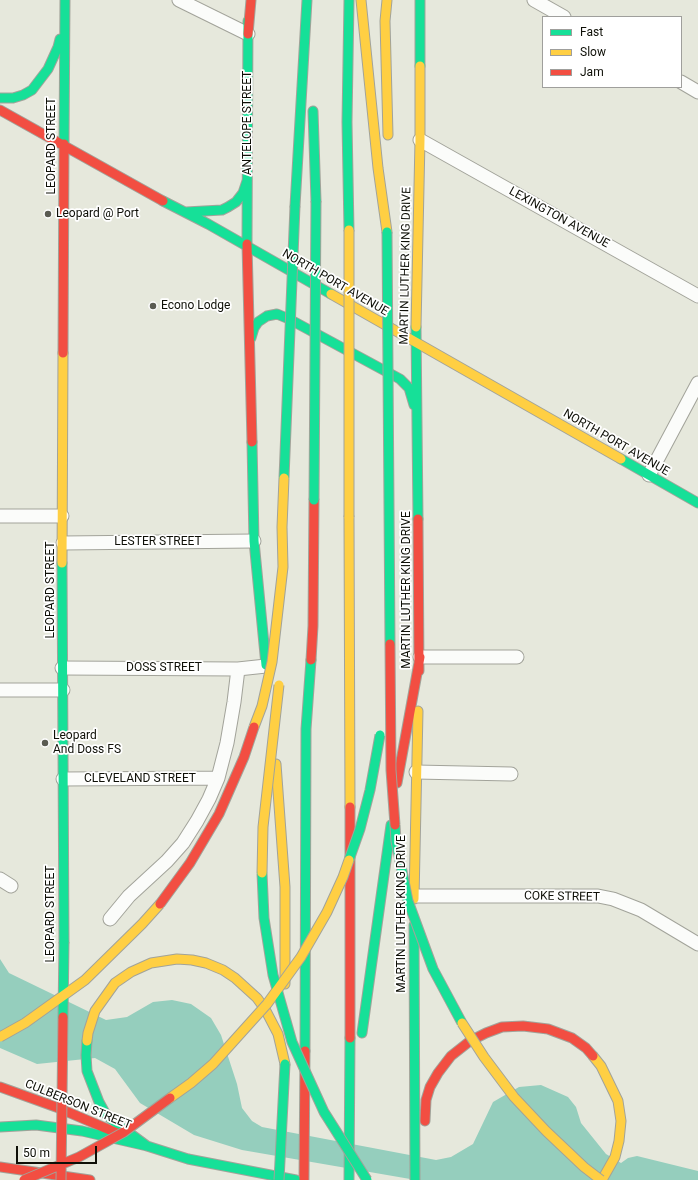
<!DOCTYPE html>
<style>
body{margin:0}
#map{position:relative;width:698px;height:1180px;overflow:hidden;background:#e6e8dc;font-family:Roboto,sans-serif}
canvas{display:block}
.legend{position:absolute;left:542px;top:16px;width:140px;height:72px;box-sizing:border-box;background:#fff;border:1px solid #9f9f9c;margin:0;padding:5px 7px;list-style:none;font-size:12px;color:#0e0f07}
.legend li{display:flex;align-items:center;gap:8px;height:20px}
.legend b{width:20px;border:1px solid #9f9f9c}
.scale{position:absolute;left:16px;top:1146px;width:81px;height:18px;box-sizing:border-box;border:2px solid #0e0f07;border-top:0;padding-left:5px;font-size:12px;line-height:14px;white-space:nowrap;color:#0e0f07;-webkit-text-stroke:3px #fff;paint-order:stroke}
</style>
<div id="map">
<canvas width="698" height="1180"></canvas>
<ul class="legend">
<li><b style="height:5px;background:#16e098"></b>Fast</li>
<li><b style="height:5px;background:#ffcf43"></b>Slow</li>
<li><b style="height:5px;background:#f24e42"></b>Jam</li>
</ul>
<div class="scale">50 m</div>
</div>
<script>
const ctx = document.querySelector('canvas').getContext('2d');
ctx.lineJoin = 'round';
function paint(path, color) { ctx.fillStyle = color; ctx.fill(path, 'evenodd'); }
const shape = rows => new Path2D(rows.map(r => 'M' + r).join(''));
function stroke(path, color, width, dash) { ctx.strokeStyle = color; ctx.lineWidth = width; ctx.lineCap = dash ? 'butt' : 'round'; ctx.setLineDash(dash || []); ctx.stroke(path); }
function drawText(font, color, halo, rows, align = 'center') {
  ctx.font = font + ' Roboto,sans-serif'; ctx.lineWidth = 3.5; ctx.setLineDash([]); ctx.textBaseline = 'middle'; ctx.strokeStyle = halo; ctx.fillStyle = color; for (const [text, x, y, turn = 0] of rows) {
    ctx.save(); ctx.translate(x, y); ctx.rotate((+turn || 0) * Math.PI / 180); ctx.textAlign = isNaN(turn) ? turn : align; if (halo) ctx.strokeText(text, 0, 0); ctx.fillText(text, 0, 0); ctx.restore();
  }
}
const water = shape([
 [0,959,9,973,106,1020,127,1017,153,1002,172,1000,191,1004,211,1018,221,1035,237,1084,242,1108,252,1121,262,1127,436,1160,451,1157,473,1144,493,1102,519,1087,541,1085,568,1097,576,1107,581,1123,606,1154,621,1163,628,1158,637,1156,698,1171,698,1180,416,1180,242,1150,194,1135,140,1103,115,1069,95,1058,37,1064,0,1048]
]);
const street = shape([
 [179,0,248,34],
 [534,0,564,17],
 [681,82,698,92],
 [420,140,698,296],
 [649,475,698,383],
 [0,516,62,516],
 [63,543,254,541],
 [420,657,517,657],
 [62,668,238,669,266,666],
 [0,690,63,690],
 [416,772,511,774],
 [63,779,218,778],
 [0,879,11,886],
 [414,896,598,896,613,899,641,910,698,944],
 [110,919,129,896,167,861,183,843,197,821,209,799,218,778,227,743,234,702,238,669]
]);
const fast = shape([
 [349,0,347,122,349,230],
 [420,0,420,66],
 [0,98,13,98,23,95,32,90,48,69,58,47,60,39],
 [313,111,316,201],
 [64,144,65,0],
 [163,201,208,224,331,294],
 [295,206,307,0],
 [186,212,222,210,228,207,236,202,243,193,247,181],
 [247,244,248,21],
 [416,327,418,519],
 [251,338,254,328,258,322,267,316,277,314,289,319,400,379,409,388,414,405],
 [252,442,254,541,266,665],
 [621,459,698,503],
 [62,563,64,942],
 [414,925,415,1180],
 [362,1033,391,825],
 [87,1041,86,1055,87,1071,99,1102,105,1113,112,1120,147,1146,188,1159,296,1180],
 [305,1051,306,729,311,660],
 [0,1127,36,1125,82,1131,147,1146],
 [349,1180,350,1038]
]);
const slow = shape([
 [361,0,378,168,387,232],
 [387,0,385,21,388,135],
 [331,294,621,459],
 [416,327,420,140,420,66],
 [349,517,350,807],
 [62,563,63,353],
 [276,764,285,887,285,984],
 [414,899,418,711],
 [87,1041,88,1033,95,1011,115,983,131,972,151,963,177,959,192,960,206,963,223,970,235,978,257,998,265,1009,278,1034,285,1064],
 [593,1056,601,1066,618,1101,621,1121,619,1141,615,1157,602,1180]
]);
const jam = shape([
 [248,34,251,0],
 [0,110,163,201],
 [247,244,252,442],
 [63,353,64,144],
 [418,519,419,671],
 [311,660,313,626,314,500],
 [397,783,420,657],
 [350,807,350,1038],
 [0,1087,56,1107,117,1133],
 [425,1121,426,1100,430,1087,438,1073,451,1056,470,1041,486,1033,502,1027,523,1026,548,1029,572,1038,586,1048,593,1056],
 [0,1167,90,1180],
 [304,1180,305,1051]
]);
const fastBridge = shape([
 [387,232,390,644],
 [284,478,295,206],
 [314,500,316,201],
 [395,825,396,841,408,901,433,969,462,1023],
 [349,860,360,829,370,790,380,735],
 [262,873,264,918,273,975,292,1042,324,1112,367,1180],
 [63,1017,64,942],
 [279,1180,285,1064]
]);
const slowBridge = shape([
 [349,230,349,517],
 [254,727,262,706,272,662,283,567,282,527,284,478],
 [262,873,263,827,279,685],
 [462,1023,484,1057,514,1097,546,1131,584,1167,601,1180],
 [0,1037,25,1023,85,980,142,924,160,904],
 [170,1098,191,1083,213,1064,267,1004,301,957,327,912,343,877,349,860]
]);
const jamBridge = shape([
 [390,644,391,770,395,825],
 [160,904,190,863,219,814,244,757,254,727],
 [24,1180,79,1157,124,1132,170,1098],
 [61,1180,63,1017]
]);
const markers = [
 [48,214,4,"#5a5b52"],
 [153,306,4,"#5a5b52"],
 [45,743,4,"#5a5b52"]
];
const streetNames = [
 ["ANTELOPE STREET",248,123,-90],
 ["LEOPARD STREET",52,146,-90],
 ["LEXINGTON AVENUE",559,218,29],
 ["MARTIN LUTHER KING DRIVE",406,266,-89],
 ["NORTH PORT AVENUE",335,283,30],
 ["NORTH PORT AVENUE",616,443,30],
 ["LESTER STREET",158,542],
 ["LEOPARD STREET",51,590,-90],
 ["MARTIN LUTHER KING DRIVE",407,590,-90],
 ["DOSS STREET",164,668],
 ["CLEVELAND STREET",140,779],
 ["COKE STREET",562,897,1],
 ["LEOPARD STREET",51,914,-90],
 ["MARTIN LUTHER KING DRIVE",402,914,-90],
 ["CULBERSON STREET",78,1105,22]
];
const poiNames = [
 ["Leopard @ Port",56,214],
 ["Econo Lodge",161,306],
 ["Leopard",53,736],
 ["And Doss FS",53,750]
];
paint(water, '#95cebd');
stroke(street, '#a2a39a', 15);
stroke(fast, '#a2a39a', 11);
stroke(slow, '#a2a39a', 11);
stroke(jam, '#a2a39a', 11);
stroke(street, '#fbfcfa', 13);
stroke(fast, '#16e098', 9);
stroke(slow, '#ffcf43', 9);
stroke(jam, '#f24e42', 9);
stroke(fastBridge, '#a2a39a', 11, []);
stroke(slowBridge, '#a2a39a', 11, []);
stroke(jamBridge, '#a2a39a', 11, []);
stroke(fastBridge, '#16e098', 9);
stroke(slowBridge, '#ffcf43', 9);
stroke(jamBridge, '#f24e42', 9);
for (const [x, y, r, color] of markers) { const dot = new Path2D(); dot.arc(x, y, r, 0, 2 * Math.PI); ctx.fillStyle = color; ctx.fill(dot); stroke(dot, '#fff', 1.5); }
drawText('12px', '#0e0f07', '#fff', streetNames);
drawText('12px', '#0e0f07', '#fff', poiNames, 'left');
</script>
